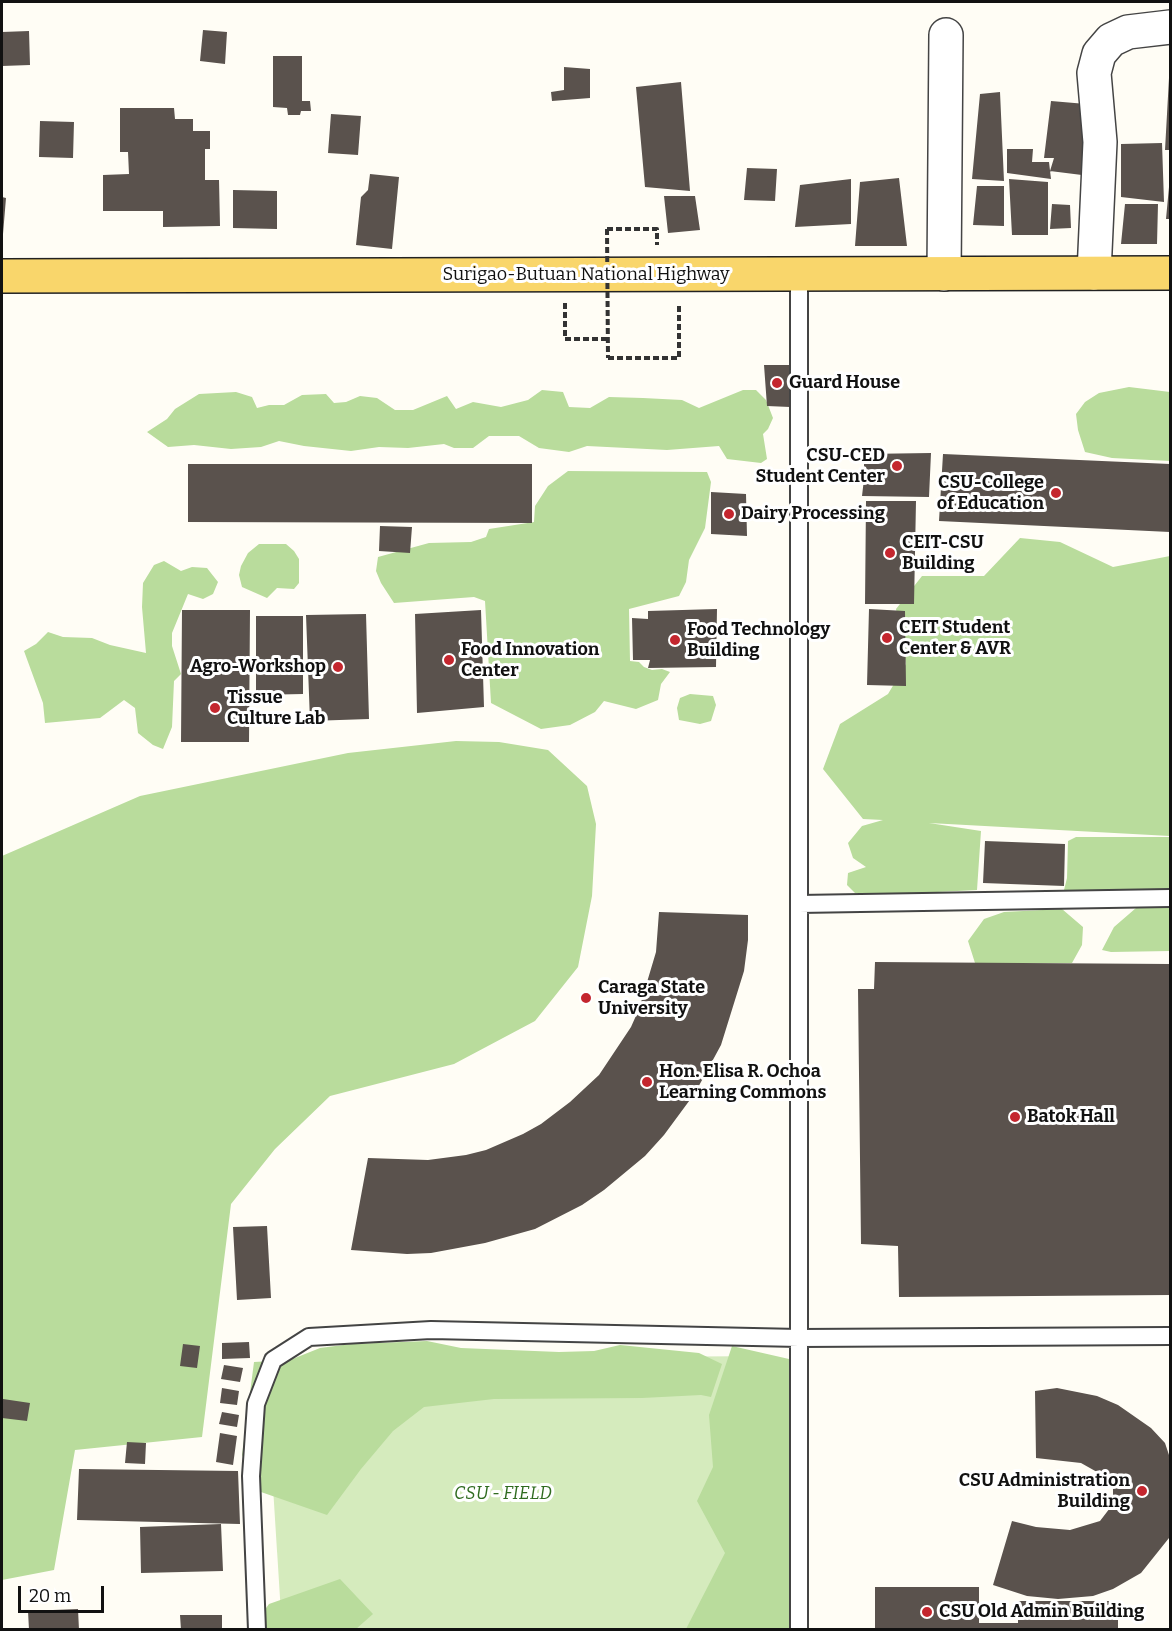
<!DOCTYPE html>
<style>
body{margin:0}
#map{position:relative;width:1172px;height:1631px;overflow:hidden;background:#fffdf5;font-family:Bitter,serif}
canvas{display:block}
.frame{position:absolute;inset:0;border:3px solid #111;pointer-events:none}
.scale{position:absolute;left:18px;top:1586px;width:86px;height:27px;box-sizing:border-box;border:3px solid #111;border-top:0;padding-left:8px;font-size:18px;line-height:21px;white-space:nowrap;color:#111;-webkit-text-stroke:4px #fff;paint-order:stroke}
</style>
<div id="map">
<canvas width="1172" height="1631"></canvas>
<div class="frame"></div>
<div class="scale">20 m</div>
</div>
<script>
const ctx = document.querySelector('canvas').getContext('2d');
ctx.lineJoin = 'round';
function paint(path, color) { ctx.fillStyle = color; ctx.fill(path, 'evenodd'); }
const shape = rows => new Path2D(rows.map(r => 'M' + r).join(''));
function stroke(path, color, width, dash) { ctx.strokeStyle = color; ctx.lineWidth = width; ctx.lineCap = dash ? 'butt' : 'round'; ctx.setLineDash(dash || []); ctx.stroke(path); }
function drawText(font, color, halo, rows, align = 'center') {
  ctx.font = font + ' Bitter,serif'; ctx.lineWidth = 6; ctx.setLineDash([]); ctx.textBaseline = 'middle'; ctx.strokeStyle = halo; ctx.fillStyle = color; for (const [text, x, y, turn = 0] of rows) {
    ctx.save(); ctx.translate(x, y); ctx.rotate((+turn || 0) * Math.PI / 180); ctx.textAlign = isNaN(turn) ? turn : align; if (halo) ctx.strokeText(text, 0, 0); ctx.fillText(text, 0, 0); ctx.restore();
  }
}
const green = shape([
 [774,1356,776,1629,282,1630,272,1471,317,1359]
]);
const forest = shape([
 [1129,387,1170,392,1170,461,1112,458,1085,452,1078,430,1076,414,1085,402,1099,393],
 [542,390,563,392,569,407,590,408,609,397,643,398,682,400,699,408,743,390,756,390,766,400,773,418,768,429,763,434,767,459,761,463,727,459,719,446,667,450,587,446,569,452,539,448,519,436,489,436,473,448,454,448,444,444,408,448,379,447,351,451,304,446,279,441,261,447,231,449,194,445,168,447,147,432,167,419,175,409,199,394,236,392,252,397,257,408,269,405,284,405,302,395,326,394,334,403,346,402,360,396,377,398,395,410,413,410,447,396,456,409,473,402,501,407,528,400],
 [568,471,707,472,711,482,705,528,689,560,686,582,679,596,629,609,630,661,639,662,644,667,652,670,662,669,670,672,661,684,658,700,636,709,604,701,595,712,570,725,541,729,491,703,485,601,474,597,394,603,381,583,376,571,378,557,429,543,471,542,486,537,489,529,534,522,535,506,548,486],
 [1020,538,1060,542,1113,567,1170,556,1170,836,929,823,981,831,977,890,897,894,855,893,847,885,848,873,866,867,853,858,848,843,862,826,883,820,863,819,823,769,840,724,888,694,906,664,896,609,922,576,984,576],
 [259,544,286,544,294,551,299,559,299,583,294,589,277,588,267,598,242,587,239,575,241,566,248,553],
 [164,561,181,571,192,567,207,568,218,582,213,594,203,599,188,594,172,633,172,646,181,674,174,681,172,727,163,749,153,745,138,733,135,708,124,700,100,718,45,723,43,703,24,651,36,644,48,632,63,637,92,638,110,645,146,653,142,607,143,583,154,565],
 [690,694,713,696,716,705,711,721,700,724,679,720,677,708,680,698],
 [456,741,499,742,548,750,587,786,596,824,592,896,578,967,535,1021,454,1064,330,1096,275,1149,231,1204,202,1437,75,1450,54,1570,2,1580,2,856,140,796,348,753],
 [1076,837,1170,837,1170,894,1060,893,1064,890,1067,878,1068,841],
 [1170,907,1170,951,1111,952,1102,950,1114,927,1136,908],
 [1062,909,1083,927,1082,945,1072,963,975,963,968,941,984,919,1004,912],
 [427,1341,461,1348,559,1352,594,1351,620,1345,699,1353,722,1364,711,1397,701,1395,642,1398,494,1399,424,1407,393,1431,361,1469,327,1515,261,1492,242,1455,254,1362,290,1360,320,1348,351,1344],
 [732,1346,789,1359,790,1629,686,1629,725,1553,697,1501,713,1467,709,1415],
 [340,1579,373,1614,356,1629,250,1630,269,1604]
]);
const building = shape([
 [203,30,227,32,225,64,200,61],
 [29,31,30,65,2,66,2,32],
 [273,56,302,56,302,101,310,101,311,111,301,111,300,115,288,115,287,108,273,107],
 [564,67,590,69,590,98,552,101,551,92,564,90],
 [1169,78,1170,78,1170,150,1165,150],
 [681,82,690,191,645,187,636,87],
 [1000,92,1004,181,972,179,980,94],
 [1051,101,1086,104,1098,177,1050,171,1054,158,1044,158],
 [120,108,174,108,175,119,193,119,193,131,210,131,210,149,205,149,205,180,219,180,220,226,163,227,163,211,103,211,103,175,129,174,128,152,120,152],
 [331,114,361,116,358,155,328,153],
 [40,121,74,122,73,158,39,157],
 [1162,143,1164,202,1121,197,1121,144],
 [1007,149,1033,149,1032,162,1049,162,1051,179,1007,173],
 [747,168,777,169,775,201,744,200],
 [370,174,399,177,392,249,356,245,361,197,368,190],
 [899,178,907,246,855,246,860,182],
 [851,179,851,224,795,227,800,185],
 [1009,179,1048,182,1048,235,1012,235],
 [977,186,1004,186,1004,226,973,225],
 [1169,187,1170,187,1170,219,1166,219],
 [233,190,277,191,277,229,233,228],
 [664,196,695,196,700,230,668,233],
 [2,197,6,198,3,234,2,234],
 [1052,204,1070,205,1071,228,1050,229],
 [1125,204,1158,204,1157,244,1121,244],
 [764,365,790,365,790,407,767,406],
 [931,453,929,497,862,496,864,479,864,454],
 [943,454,1170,464,1170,532,939,521],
 [188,464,532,464,532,523,188,522],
 [711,492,746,494,747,536,711,534],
 [866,501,916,501,914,604,865,604],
 [380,526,412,527,410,553,379,551],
 [717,609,716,667,648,668,650,660,633,660,632,618,648,619,648,611],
 [869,609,905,611,906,686,867,685],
 [182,610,250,610,249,742,181,742],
 [481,610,484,707,417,713,415,614],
 [366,614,369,719,310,721,306,615],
 [256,616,303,616,303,694,256,695],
 [985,841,1065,844,1064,886,983,883],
 [659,912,748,915,748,940,744,971,721,1045,695,1093,664,1135,645,1156,604,1190,582,1205,535,1229,485,1243,431,1253,407,1254,351,1250,368,1158,428,1160,466,1155,486,1150,523,1134,541,1124,570,1102,599,1075,631,1027,639,1009,656,952],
 [875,962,1170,964,1170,1295,899,1297,898,1246,861,1244,858,989,874,989],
 [267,1226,271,1298,237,1300,233,1227],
 [249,1342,250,1358,222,1359,222,1343],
 [183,1344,200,1346,197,1368,180,1366],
 [224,1365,243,1368,240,1382,221,1379],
 [222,1388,239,1391,237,1405,220,1403],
 [1057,1388,1097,1396,1118,1405,1151,1428,1165,1443,1170,1458,1169,1538,1141,1573,1113,1589,1093,1596,1058,1599,1027,1596,993,1585,1012,1521,1036,1527,1070,1530,1100,1521,1113,1504,1113,1488,1109,1481,1097,1472,1081,1463,1036,1458,1035,1391],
 [3,1399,30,1403,27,1421,2,1418],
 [222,1412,239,1415,237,1427,219,1424],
 [220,1433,237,1436,233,1465,216,1462],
 [127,1442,146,1443,145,1464,125,1463],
 [79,1469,238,1471,240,1524,77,1520],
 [221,1524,223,1571,141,1573,140,1527],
 [875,1587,979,1587,979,1623,1018,1623,1018,1601,1118,1601,1118,1630,875,1630],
 [78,1609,79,1630,29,1630,28,1611],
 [180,1615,222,1615,222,1630,181,1630]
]);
const path = shape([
 [607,229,657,229,657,245],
 [565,303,565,339,608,339],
 [608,358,679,358,679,303]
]);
const service = shape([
 [799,904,1170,898],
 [257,1630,251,1476,256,1404,273,1360,309,1337,431,1330,799,1338,1170,1336],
 [799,1630,799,275]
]);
const minor = shape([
 [1094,273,1100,142,1094,73,1099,54,1111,40,1128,32,1170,27],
 [944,274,946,35]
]);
const primary = shape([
 [2,276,1170,273]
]);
const pathBridge = shape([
 [607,229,608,358]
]);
const markers = [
 [777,383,6,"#c4262e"],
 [897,466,6,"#c4262e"],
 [1056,493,6,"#c4262e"],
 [729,514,6,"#c4262e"],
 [890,553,6,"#c4262e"],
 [887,638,6,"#c4262e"],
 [675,640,6,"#c4262e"],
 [449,660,6,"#c4262e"],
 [338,667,6,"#c4262e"],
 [215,708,6,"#c4262e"],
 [586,998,6,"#c4262e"],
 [647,1082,6,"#c4262e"],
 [1015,1117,6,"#c4262e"],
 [1142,1491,6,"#c4262e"],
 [927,1612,6,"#c4262e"]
];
const streetNames = [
 ["Surigao-Butuan National Highway",586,275]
];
const poiNames = [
 ["Guard House",789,383],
 ["CSU-CED",885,456,"right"],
 ["Student Center",885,477,"right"],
 ["CSU-College",1044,483,"right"],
 ["of Education",1044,504,"right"],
 ["Dairy Processing",741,514],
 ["CEIT-CSU",902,543],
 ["Building",902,564],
 ["CEIT Student",899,628],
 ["Center & AVR",899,649],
 ["Food Technology",687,630],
 ["Building",687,651],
 ["Food Innovation",461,650],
 ["Center",461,671],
 ["Agro-Workshop",326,667,"right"],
 ["Tissue",227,698],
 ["Culture Lab",227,719],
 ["Caraga State",598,988],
 ["University",598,1009],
 ["Hon. Elisa R. Ochoa",659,1072],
 ["Learning Commons",659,1093],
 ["Batok Hall",1027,1117],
 ["CSU Administration",1130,1481,"right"],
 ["Building",1130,1502,"right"],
 ["CSU Old Admin Building",939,1612]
];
const parkNames = [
 ["CSU - FIELD",503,1494]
];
paint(green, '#d5ebbd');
paint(forest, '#b9dc9c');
paint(building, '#5a524d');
stroke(service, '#444', 20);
stroke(minor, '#444', 36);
stroke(primary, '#222', 36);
stroke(path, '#333', 4, [6, 3]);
stroke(service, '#fff', 16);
stroke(minor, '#fff', 33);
stroke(primary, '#f9d66b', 33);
stroke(pathBridge, '#333', 4, [6, 3]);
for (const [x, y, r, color] of markers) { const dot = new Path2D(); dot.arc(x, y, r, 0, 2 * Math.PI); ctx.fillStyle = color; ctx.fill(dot); stroke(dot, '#fff', 2); }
drawText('18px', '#111', '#fff', streetNames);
drawText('bold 18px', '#111', '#fff', poiNames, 'left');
drawText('italic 18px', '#2f6b1f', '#fff', parkNames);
</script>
